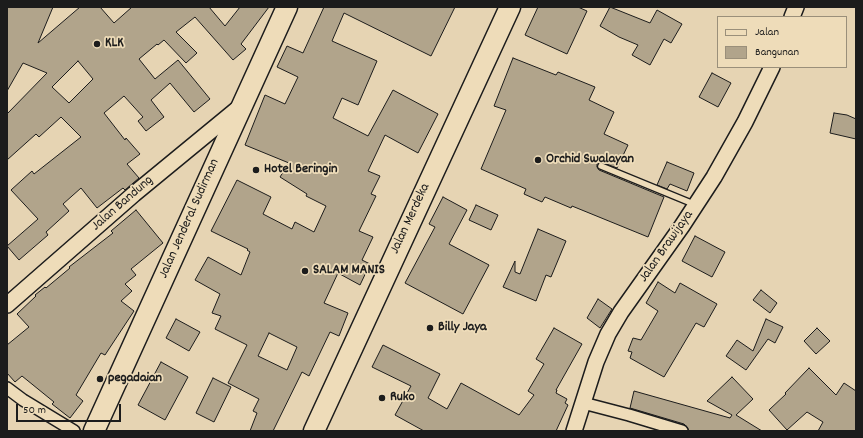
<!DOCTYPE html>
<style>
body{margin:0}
#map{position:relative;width:863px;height:438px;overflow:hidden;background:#e6d4b3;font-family:Dekko,sans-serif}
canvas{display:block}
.frame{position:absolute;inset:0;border:8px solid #1c1c1c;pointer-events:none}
.legend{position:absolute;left:717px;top:16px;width:130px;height:52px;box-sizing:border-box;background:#eedcb9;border:1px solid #9a8f7a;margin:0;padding:5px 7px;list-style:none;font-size:12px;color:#1c1c1c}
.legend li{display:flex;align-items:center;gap:8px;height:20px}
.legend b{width:20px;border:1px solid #9a8f7a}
.scale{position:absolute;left:16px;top:404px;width:105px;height:18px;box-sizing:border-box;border:2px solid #1c1c1c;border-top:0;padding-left:5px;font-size:12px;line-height:14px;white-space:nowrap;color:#1c1c1c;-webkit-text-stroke:3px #eedcb9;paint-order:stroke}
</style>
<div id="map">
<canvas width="863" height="438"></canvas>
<div class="frame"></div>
<ul class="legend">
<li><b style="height:5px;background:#eedcb9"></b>Jalan</li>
<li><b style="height:11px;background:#b1a48b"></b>Bangunan</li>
</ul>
<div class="scale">50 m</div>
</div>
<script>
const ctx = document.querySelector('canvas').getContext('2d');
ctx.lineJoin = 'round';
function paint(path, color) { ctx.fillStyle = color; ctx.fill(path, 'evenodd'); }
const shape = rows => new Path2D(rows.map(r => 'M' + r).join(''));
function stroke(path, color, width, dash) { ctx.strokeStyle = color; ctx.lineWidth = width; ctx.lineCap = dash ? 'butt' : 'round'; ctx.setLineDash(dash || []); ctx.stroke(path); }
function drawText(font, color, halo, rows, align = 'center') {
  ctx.font = font + ' Dekko,sans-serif'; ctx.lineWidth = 3.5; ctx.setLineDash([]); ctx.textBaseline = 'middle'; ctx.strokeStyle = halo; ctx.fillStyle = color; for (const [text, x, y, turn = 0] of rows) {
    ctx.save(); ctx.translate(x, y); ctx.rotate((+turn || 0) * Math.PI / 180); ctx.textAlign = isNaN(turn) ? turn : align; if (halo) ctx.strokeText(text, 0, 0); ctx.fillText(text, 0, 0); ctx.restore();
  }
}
const building = shape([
 [7,7,53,7,38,43,80,7,100,7,114,23,132,7,209,7,225,26,240,7,269,7,241,44,246,49,233,60,195,17,176,32,197,53,186,63,164,40,158,45,157,44,139,59,155,79,178,60,210,99,194,112,170,83,151,100,164,117,146,131,138,121,143,117,124,96,104,113,125,140,126,138,140,154,127,164,139,178,125,190,123,188,97,208,81,188,63,204,69,211,46,232,48,235,19,260,7,246,38,219,11,190,32,171,34,174,81,137,61,117,39,137,36,134,7,160,7,114,47,73,23,63,7,91,7,7],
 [78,61,93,79,69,103,52,87,78,61],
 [324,7,455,7,431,56,344,13,332,41,377,61,358,105,342,98,333,118,368,136,393,90,438,114,418,153,385,135,368,171,380,176,371,194,376,196,359,231,373,237,362,260,370,264,360,285,338,273,324,303,348,313,339,336,330,332,309,376,302,372,273,431,250,431,257,413,253,411,259,399,228,383,247,345,215,329,221,316,212,313,220,294,195,280,208,257,241,275,250,252,247,250,248,249,211,231,237,180,271,197,263,214,292,229,295,222,314,232,326,206,306,196,307,194,280,177,289,163,245,145,265,95,285,104,298,77,277,67,287,46,303,53,324,7],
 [269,333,297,347,287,370,258,356,269,333],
 [538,7,578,7,587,11,567,54,525,35,538,7],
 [610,7,650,23,657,10,682,24,671,43,664,39,650,65,632,55,638,45,619,37,600,26,610,7],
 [513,58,556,75,558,72,595,87,589,100,614,112,604,134,628,145,617,168,601,162,597,164,597,167,599,170,664,197,648,237,572,206,571,208,545,197,542,202,524,194,526,189,481,169,506,110,494,106,513,58],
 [712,73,731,83,718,107,699,97,712,73],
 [834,113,847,115,856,119,856,139,830,133,834,113],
 [667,162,694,173,687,191,670,184,667,189,657,185,667,162],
 [443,197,467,210,449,244,489,265,463,314,405,283,435,227,429,224,443,197],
 [476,205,498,215,491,230,469,220,476,205],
 [136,210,163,243,131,269,136,275,125,284,132,291,121,301,134,311,105,355,101,353,76,395,83,401,70,418,52,404,54,402,22,376,15,382,7,373,7,345,29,327,17,314,36,296,35,295,45,287,46,288,70,268,69,267,113,233,111,231,136,210],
 [538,229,566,241,551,277,546,275,536,301,503,287,515,261,515,272,520,274,538,229],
 [695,236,725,252,712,277,682,261,695,236],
 [658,282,675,293,680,283,717,304,704,327,696,323,664,377,630,358,632,352,628,351,633,338,641,340,658,311,646,303,658,282],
 [761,290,777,303,770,313,753,300,761,290],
 [598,299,612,309,600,328,587,318,598,299],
 [176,319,200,332,189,351,166,338,176,319],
 [766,319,783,327,775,343,768,339,746,370,726,356,737,340,753,351,766,319],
 [554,328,582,344,556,390,557,390,556,393,567,399,565,403,568,405,556,431,424,431,395,415,411,386,372,367,383,345,440,374,428,398,447,409,461,383,519,415,534,395,528,391,544,364,536,359,554,328],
 [817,328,830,341,816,354,804,341,817,328],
 [161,362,188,377,165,420,138,405,161,362],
 [809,368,836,395,844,383,856,391,856,431,818,431,823,422,807,412,787,430,769,410,786,394,785,393,809,368],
 [732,377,753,399,736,415,762,431,689,431,687,427,684,424,630,408,634,391,730,418,732,415,707,401,732,377],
 [213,378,231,387,214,422,196,413,213,378]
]);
const lane = shape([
 [601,166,696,205]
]);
const street = shape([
 [7,388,23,400,74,431],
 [583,403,629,415,682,431]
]);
const secondary = shape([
 [792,17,796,7],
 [7,305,134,194,241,106],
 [574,431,596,362,608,334,621,312,682,226,714,177,745,122,772,67]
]);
const highway = shape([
 [94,431,287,7],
 [314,431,510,7]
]);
const markers = [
 [97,44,4,"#1c1c1c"],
 [538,160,4,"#1c1c1c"],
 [256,170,4,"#1c1c1c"],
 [305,271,4,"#1c1c1c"],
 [430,328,4,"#1c1c1c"],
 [100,379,4,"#1c1c1c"],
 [382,398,4,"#1c1c1c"]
];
const poiNames = [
 ["KLK",105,44],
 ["Orchid Swalayan",546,160],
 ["Hotel Beringin",264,170],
 ["SALAM MANIS",313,271],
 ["Billy Jaya",438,328],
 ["pegadaian",108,379],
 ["Ruko",390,398]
];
const streetNames = [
 ["Jalan Bandung",123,204,-41],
 ["Jalan Jenderal Sudirman",190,219,-66],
 ["Jalan Merdeka",411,219,-65],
 ["Jalan Brawijaya",667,247,-55]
];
paint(building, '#b1a48b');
stroke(building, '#1c1c1c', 1);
stroke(lane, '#1c1c1c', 8);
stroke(street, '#1c1c1c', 14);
stroke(secondary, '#1c1c1c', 18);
stroke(highway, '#1c1c1c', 23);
stroke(lane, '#eedcb9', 5.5);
stroke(street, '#eedcb9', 11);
stroke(secondary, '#eedcb9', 15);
stroke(highway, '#eedcb9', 20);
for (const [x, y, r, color] of markers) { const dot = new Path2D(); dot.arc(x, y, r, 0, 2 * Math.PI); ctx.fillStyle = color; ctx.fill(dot); stroke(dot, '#eedcb9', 1.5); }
drawText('bold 14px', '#1c1c1c', '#eedcb9', poiNames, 'left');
drawText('14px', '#1c1c1c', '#eedcb9', streetNames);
</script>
